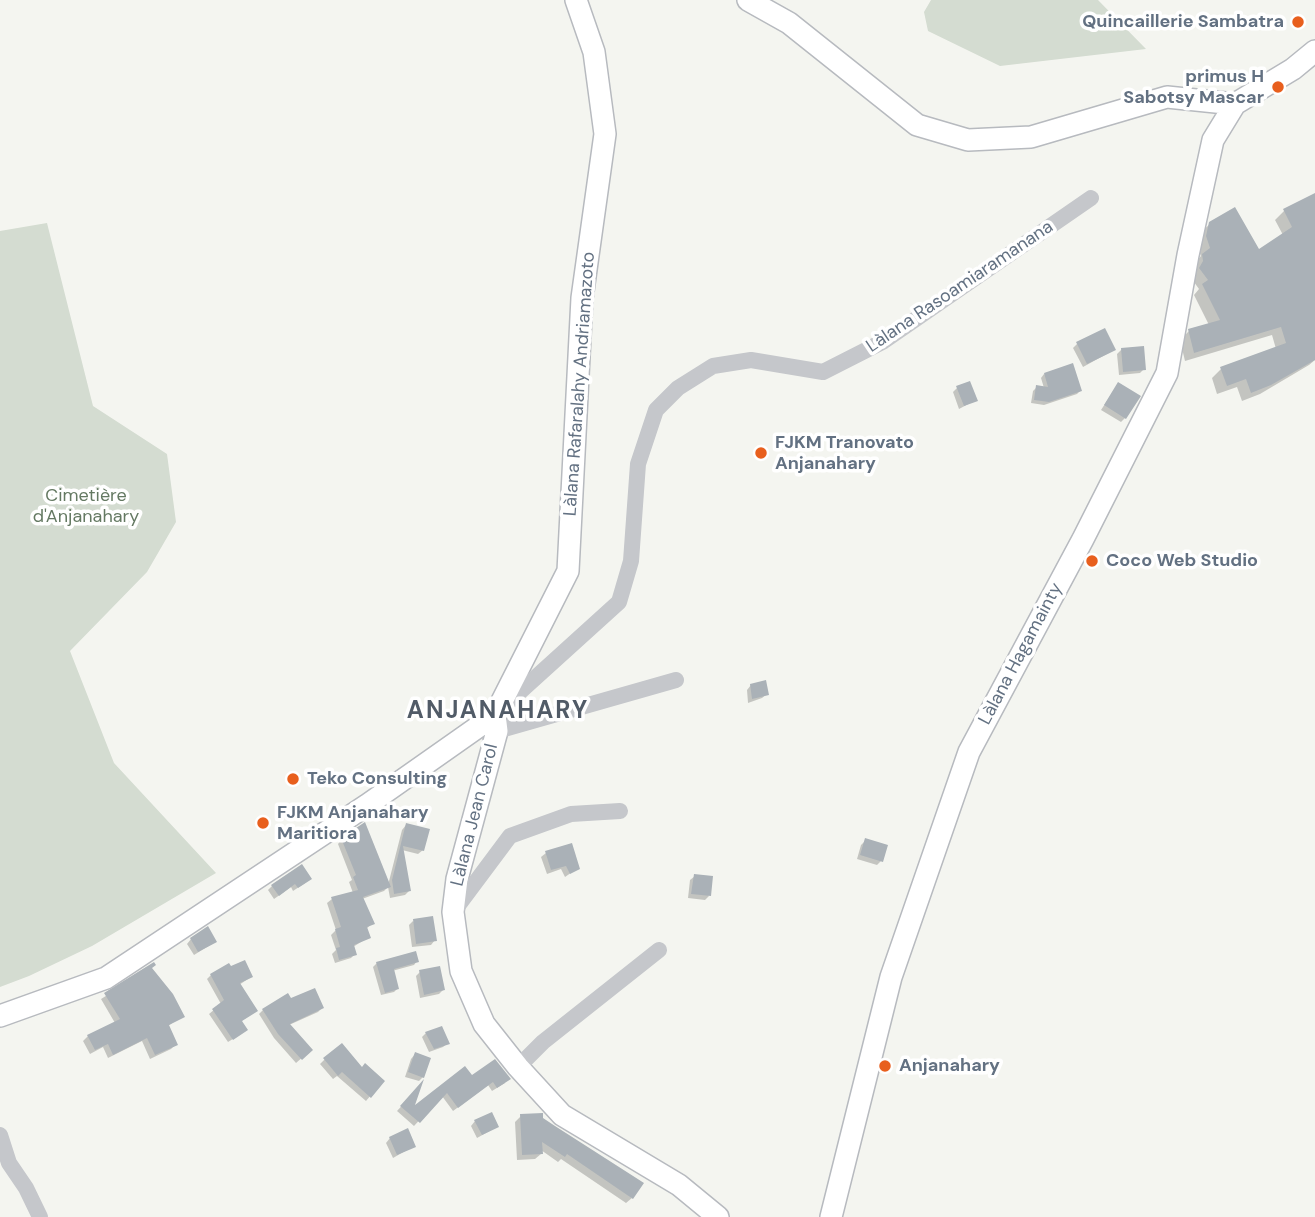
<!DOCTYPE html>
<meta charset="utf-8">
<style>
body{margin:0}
canvas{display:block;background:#f4f5f0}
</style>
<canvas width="1315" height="1217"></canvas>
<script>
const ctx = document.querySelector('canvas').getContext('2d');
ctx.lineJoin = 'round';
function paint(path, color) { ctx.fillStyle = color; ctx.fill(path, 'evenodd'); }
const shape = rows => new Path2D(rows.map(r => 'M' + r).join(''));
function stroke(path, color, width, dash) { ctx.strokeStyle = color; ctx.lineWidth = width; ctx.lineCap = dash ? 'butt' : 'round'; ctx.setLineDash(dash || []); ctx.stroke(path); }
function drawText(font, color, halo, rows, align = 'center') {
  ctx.font = font + ' "DM Sans",sans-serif'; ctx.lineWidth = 7; ctx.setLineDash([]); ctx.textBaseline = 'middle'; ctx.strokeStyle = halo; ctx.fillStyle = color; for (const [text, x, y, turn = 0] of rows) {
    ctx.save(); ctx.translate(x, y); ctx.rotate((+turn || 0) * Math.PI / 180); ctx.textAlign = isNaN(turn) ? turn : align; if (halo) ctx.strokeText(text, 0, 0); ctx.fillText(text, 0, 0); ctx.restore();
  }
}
const green = shape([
 [931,0,1098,0,1146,49,1000,66,928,31,924,12],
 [47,223,93,406,167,454,176,522,147,572,70,651,114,763,216,873,92,946,29,976,0,987,0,231]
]);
const shadow = shape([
 [1315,195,1315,360,1309,365,1260,394,1242,401,1237,387,1217,394,1212,378,1221,369,1276,349,1272,335,1185,361,1180,340,1189,331,1209,325,1194,295,1199,289,1191,278,1193,265,1201,256,1197,246,1200,233,1210,224,1258,252,1283,235,1275,220,1284,211],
 [1077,344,1114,350,1083,367,1073,348],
 [1122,349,1144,369,1140,373,1119,375,1117,354],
 [1044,374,1081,390,1077,394,1044,405,1031,403,1033,391,1037,387,1044,388,1041,378],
 [1118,384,1125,418,1121,422,1101,410],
 [957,388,976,400,959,409,953,392],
 [751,685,767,694,762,698,748,703,747,690],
 [406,825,423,850,418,854,402,850,409,891,405,895,390,898,388,887,384,891,362,899,373,923,366,929,369,937,353,947,355,954,351,958,335,963,332,954,336,950,331,935,336,930,327,903,332,899,353,893,349,882,352,880,338,844,342,839,388,885,402,830],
 [866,840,881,861,877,865,857,859,861,845],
 [546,853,578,868,565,877,561,869,547,874,541,857],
 [695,876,709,896,705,900,688,898,690,880],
 [305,883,293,891,291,887,274,899,268,890,272,886],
 [413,921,435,940,431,945,412,947,409,925],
 [191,939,215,942,194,955,187,944],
 [417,961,414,965,392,971,397,989,394,992,381,995,373,967,377,963],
 [151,968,182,1016,168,1026,176,1044,171,1049,150,1059,142,1041,108,1058,103,1047,90,1054,83,1041,88,1036,115,1023,101,999],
 [230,969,251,977,239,985,256,1011,240,1022,241,1034,228,1042,209,1014,221,1004,207,979,211,975],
 [420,972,443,990,439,994,420,998,416,976],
 [291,1001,322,1008,318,1012,289,1025,311,1050,296,1063,274,1038,259,1014,263,1010],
 [426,1033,448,1043,443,1047,429,1052,422,1037],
 [415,1054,423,1077,419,1081,405,1077,411,1059],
 [325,1059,361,1069,383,1081,366,1101,337,1076,333,1079,320,1064],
 [472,1077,505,1083,492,1091,488,1085,453,1111,442,1096,414,1126,397,1111,420,1086,412,1109],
 [521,1116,541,1119,632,1198,626,1203,561,1159,558,1162,541,1150,541,1154,535,1159,517,1160,515,1122],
 [475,1121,497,1127,477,1138,471,1126],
 [390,1138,414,1146,393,1158,386,1143]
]);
const building = shape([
 [1315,193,1315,360,1271,385,1251,393,1246,379,1227,386,1220,367,1286,343,1281,327,1194,353,1188,329,1220,320,1202,284,1208,280,1199,268,1203,261,1202,254,1210,248,1206,236,1209,222,1235,207,1259,249,1292,227,1283,209],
 [1105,328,1116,350,1087,364,1076,342],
 [1144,346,1146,370,1123,372,1121,348],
 [1073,363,1082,391,1049,402,1034,400,1036,385,1048,387,1044,373],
 [970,381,978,401,964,406,956,386],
 [1118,382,1141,396,1126,419,1104,405],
 [766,680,769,695,752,699,750,684],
 [365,822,391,887,363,897,375,924,367,927,371,938,354,945,357,955,339,960,336,948,340,947,335,929,341,927,331,897,358,890,353,877,356,875,341,838],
 [406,823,430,829,424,851,403,846,411,891,394,894,392,880],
 [865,838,888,845,883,862,860,855],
 [572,843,580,869,570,874,566,866,551,870,545,851],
 [302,864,312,879,298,888,295,884,279,896,271,885],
 [694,874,713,876,711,896,691,894],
 [433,916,437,941,416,944,413,919],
 [208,926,217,942,198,952,190,938],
 [416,951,419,962,394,969,399,989,385,993,376,962],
 [245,960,253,977,240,983,258,1011,242,1021,248,1030,233,1040,212,1009,224,1000,210,974,229,963,231,966],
 [154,962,156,965,152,968,173,994,185,1017,169,1025,178,1045,155,1055,147,1038,113,1055,108,1044,95,1050,87,1035,120,1019,104,993],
 [440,966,445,990,424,995,419,970],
 [315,988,324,1008,290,1024,313,1050,302,1060,278,1034,262,1009,288,993,291,998],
 [442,1026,450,1044,434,1049,425,1032],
 [342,1043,362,1067,365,1063,385,1081,371,1098,342,1072,338,1076,323,1058],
 [415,1052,431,1058,424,1078,408,1072],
 [495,1059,511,1079,497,1088,493,1082,458,1108,447,1093,420,1123,400,1106,424,1079,415,1105,465,1066,472,1075],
 [492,1112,499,1127,482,1135,474,1120],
 [543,1113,543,1118,555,1126,644,1183,633,1199,567,1154,565,1157,542,1142,543,1154,522,1155,520,1114],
 [408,1128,416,1147,397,1155,389,1137]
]);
const street = shape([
 [502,708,619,602,631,561,638,464,656,410,678,388,713,366,751,360,823,372,884,341,1091,198],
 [497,731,676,680],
 [454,911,510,836,571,814,620,811],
 [518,1067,543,1042,659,950],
 [0,1135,9,1163,26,1188,40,1217]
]);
const secondary = shape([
 [748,0,789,23,917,125,968,140,1031,137,1167,97,1235,104],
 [495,715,497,731,457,879,453,912,461,971,484,1024,518,1067,562,1115,679,1185,718,1217],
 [0,1016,106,978,367,805,495,715,568,571,582,298,605,134,594,52,576,0],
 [831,1217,891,977,969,752,1083,539,1167,373,1188,255,1213,140,1235,104,1293,69,1315,51]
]);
const markers = [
 [1298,22,7,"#e85f1d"],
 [1278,87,7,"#e85f1d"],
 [761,453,7,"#e85f1d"],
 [1092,561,7,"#e85f1d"],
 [293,779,7,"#e85f1d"],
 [263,823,7,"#e85f1d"],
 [885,1066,7,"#e85f1d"]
];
const poiNames = [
 ["Quincaillerie Sambatra",1284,22,"right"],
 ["primus H",1264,77,"right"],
 ["Sabotsy Mascar",1264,98,"right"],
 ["FJKM Tranovato",775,443],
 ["Anjanahary",775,464],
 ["Coco Web Studio",1106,561],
 ["Teko Consulting",307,779],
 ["FJKM Anjanahary",277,813],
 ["Maritiora",277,834],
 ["Anjanahary",899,1066]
];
const streetNames = [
 ["Làlana Rasoamiaramanana",960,287,-34],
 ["Làlana Rafaralahy Andriamazoto",580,384,-86],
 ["Làlana Hagamainty",1021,654,-62],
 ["Làlana Jean Carol",475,815,-76]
];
const parkNames = [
 ["Cimetière",86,496],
 ["d'Anjanahary",86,517]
];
const districtNames = [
 ["ANJANAHARY",498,712]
];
paint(green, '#d4dcd1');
paint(shadow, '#0003');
paint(building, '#aab1b7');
stroke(secondary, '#b7babf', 24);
stroke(street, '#c5c7cb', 16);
stroke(secondary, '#fff', 21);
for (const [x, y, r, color] of markers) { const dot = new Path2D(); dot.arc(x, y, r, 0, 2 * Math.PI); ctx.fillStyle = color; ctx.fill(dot); stroke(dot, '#fff', 2.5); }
drawText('bold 18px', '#637182', '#fff', poiNames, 'left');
drawText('18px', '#637182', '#fff', streetNames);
drawText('18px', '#647962', '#fff', parkNames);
ctx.letterSpacing = '2px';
drawText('bold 24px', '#515b67', '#fff', districtNames);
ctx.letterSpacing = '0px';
</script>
